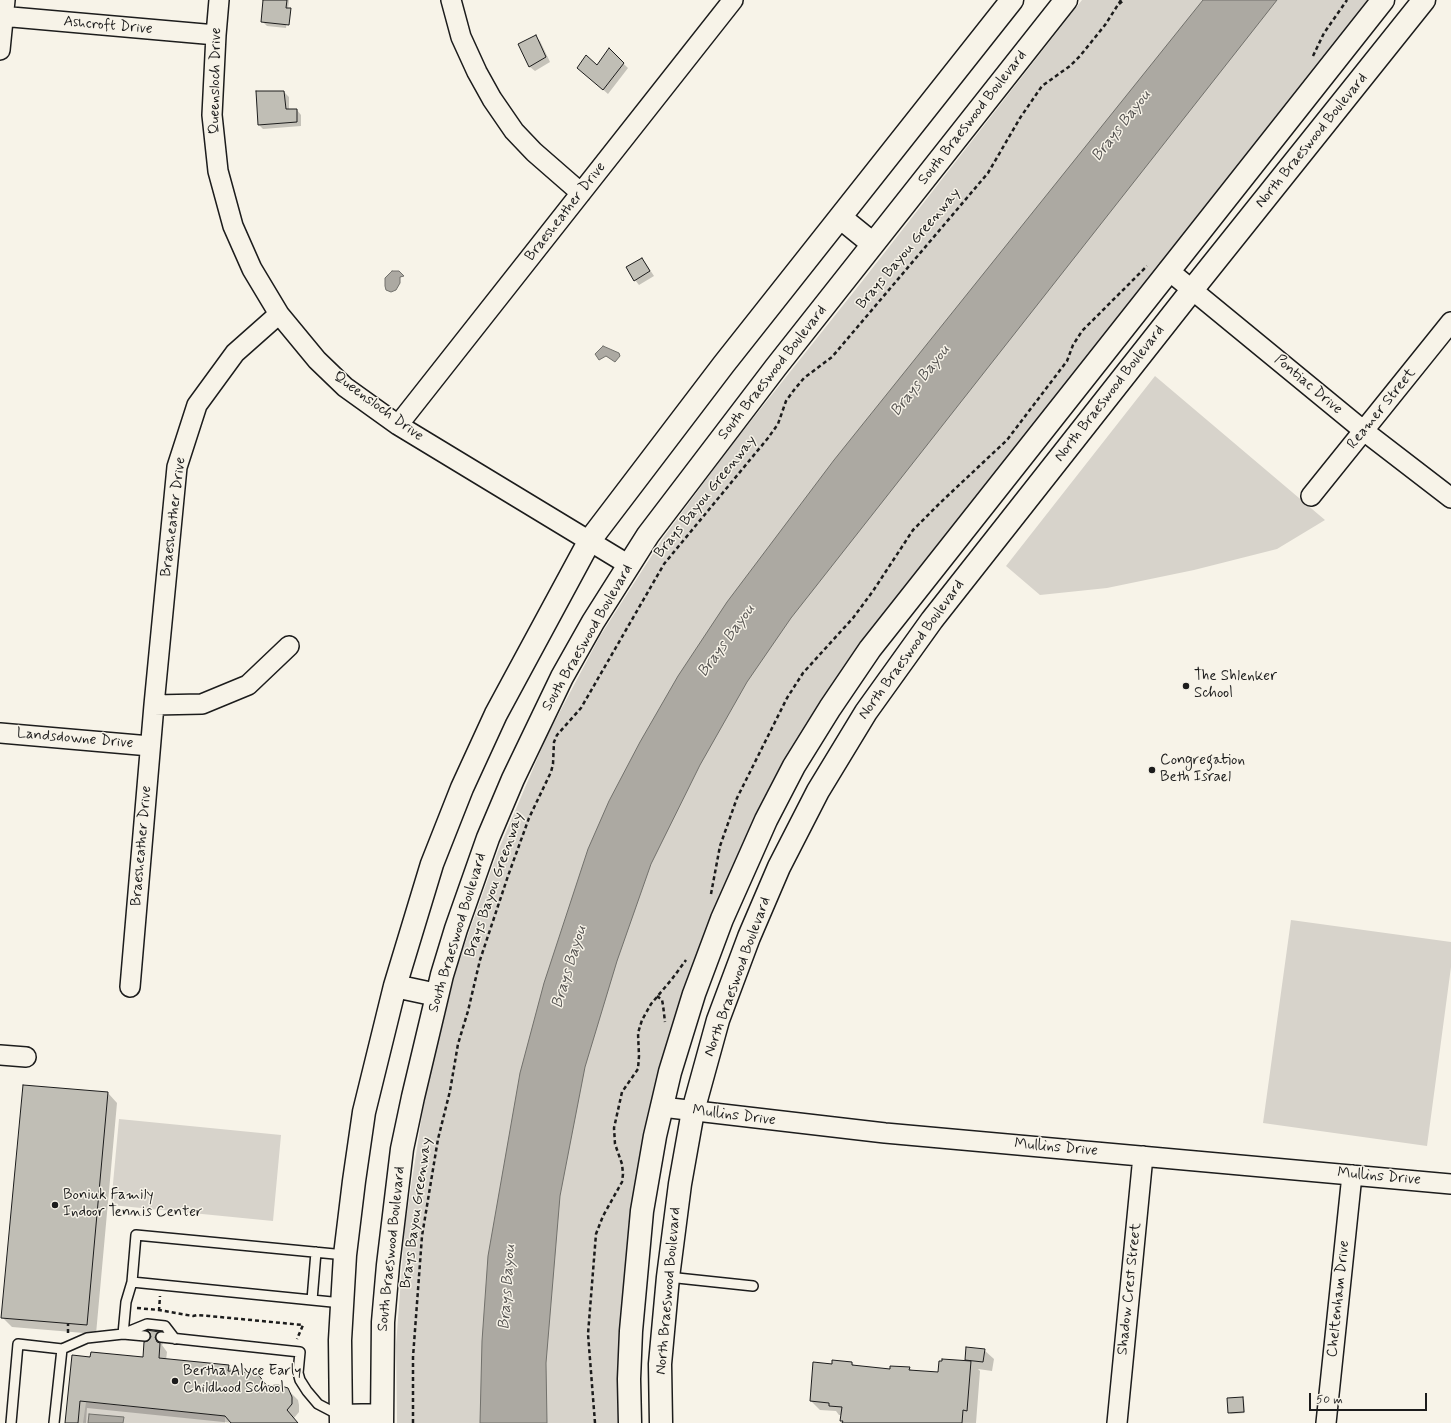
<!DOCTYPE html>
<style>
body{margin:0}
#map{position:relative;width:1451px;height:1423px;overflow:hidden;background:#f7f3e8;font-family:Mynerve,sans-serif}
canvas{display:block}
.scale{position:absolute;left:1309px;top:1393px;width:118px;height:18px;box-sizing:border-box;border:2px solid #1c1c1c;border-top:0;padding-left:5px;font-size:12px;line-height:14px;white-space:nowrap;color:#1c1c1c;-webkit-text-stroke:3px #f7f3e8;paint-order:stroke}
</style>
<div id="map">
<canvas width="1451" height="1423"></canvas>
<div class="scale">50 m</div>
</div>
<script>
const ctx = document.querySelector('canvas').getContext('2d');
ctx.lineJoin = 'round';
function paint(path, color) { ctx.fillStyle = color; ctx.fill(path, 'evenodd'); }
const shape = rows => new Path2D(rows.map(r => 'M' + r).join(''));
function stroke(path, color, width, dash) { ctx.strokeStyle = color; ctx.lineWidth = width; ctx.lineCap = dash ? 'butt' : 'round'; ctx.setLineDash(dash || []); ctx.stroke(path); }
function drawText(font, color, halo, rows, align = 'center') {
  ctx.font = font + ' Mynerve,sans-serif'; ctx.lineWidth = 3; ctx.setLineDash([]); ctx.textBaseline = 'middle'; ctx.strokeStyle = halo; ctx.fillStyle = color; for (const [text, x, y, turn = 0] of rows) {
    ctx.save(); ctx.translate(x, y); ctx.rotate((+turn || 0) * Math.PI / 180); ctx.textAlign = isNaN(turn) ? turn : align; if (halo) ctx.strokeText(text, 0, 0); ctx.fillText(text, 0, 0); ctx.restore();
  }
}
const green = shape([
 [1082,0,1373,0,883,619,750,831,712,915,683,993,620,1423,397,1423,396,1345,405,1226,425,1096,457,966,498,851,547,736,600,636,663,538,731,446,860,284],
 [1155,376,1325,520,1277,549,1194,570,1107,588,1040,595,1006,566],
 [1291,920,1451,942,1451,967,1427,1146,1263,1123],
 [119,1119,281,1135,273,1221,111,1205],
 [86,1402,225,1416,225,1423,83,1423]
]);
const water = shape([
 [1203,0,1277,0,791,618,747,682,700,765,651,864,617,961,585,1067,560,1196,546,1363,547,1423,480,1423,482,1341,488,1256,520,1073,544,983,588,849,609,801,640,742,678,676,727,602,834,460,1203,0],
 [392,271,399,271,404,276,400,277,400,283,396,290,391,292,386,290,385,286,385,278,392,271],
 [603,346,619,353,620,356,615,362,606,356,599,360,595,354,603,346],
 [89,1414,124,1417,123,1423,88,1423,89,1414]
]);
const shadow = shape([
 [264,0,289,0,286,28,267,26,262,21],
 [535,36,540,41,550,62,535,71,530,67,520,44],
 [609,50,628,68,608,94,583,72,597,67],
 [284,92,289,97,289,110,297,110,301,115,301,126,263,129,259,125],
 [642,259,646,264,654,276,639,285,635,280,627,268],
 [108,1093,117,1103,96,1334,12,1327,2,1317],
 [158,1333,165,1340,162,1345,167,1352,166,1360,228,1366,234,1372,256,1374,268,1387,287,1389,298,1400,299,1405,299,1412,294,1418,298,1423,233,1423,87,1408,86,1423,66,1423,91,1358,144,1358,148,1342],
 [984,1350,994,1359,992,1371,978,1369,980,1371,976,1423,842,1423,842,1415,839,1415,836,1411,820,1410,811,1401,833,1365,833,1361,852,1363,856,1367,891,1370,909,1368,913,1371,939,1374,968,1362,966,1360],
 [1242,1398,1244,1400,1245,1413,1231,1414,1229,1413]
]);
const building = shape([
 [263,0,287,0,286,8,291,8,289,25,261,22,263,0],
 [536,35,546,57,529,67,518,44,536,35],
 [609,48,624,63,603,90,577,68,586,55,597,65,609,48],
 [256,91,284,91,286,109,297,109,297,122,258,125,256,91],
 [642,258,650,271,634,281,626,267,642,258],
 [23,1085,108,1092,87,1325,1,1318,23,1085],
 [147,1330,159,1332,155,1337,157,1342,160,1343,159,1358,229,1365,228,1371,257,1373,267,1386,278,1385,288,1388,292,1397,292,1404,287,1410,298,1423,231,1423,225,1416,80,1401,78,1423,65,1423,72,1355,90,1357,91,1352,143,1357,144,1342,148,1341,151,1337,150,1333,147,1330],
 [966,1347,985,1349,983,1362,965,1360,966,1347],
 [942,1359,971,1361,967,1411,963,1410,962,1423,842,1423,843,1421,840,1421,842,1407,829,1406,829,1403,810,1401,813,1362,832,1364,832,1360,852,1362,852,1365,890,1369,890,1366,910,1367,909,1370,938,1372,939,1361,942,1361,942,1359],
 [1243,1397,1244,1412,1228,1413,1227,1398,1243,1397]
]);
const path = shape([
 [1119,4,1124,0],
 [1313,56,1324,33,1347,0],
 [711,894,720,846,737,798,787,698,803,673,853,618,873,591,913,530,941,502,1007,440,1067,361,1073,345,1082,331,1147,266],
 [657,996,662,1000,663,1005,665,1022],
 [137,1308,159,1310,193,1316,197,1315,209,1316,303,1325,297,1339],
 [159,1311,160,1296],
 [68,1333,68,1324],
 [413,1423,413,1357,422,1236,438,1139,450,1091,458,1044,468,1011,480,960,508,876,529,818,551,772,553,764,554,742,557,735,581,708,664,564,768,438,778,424,786,401,794,390,804,378,832,357,988,173,1020,118,1042,86,1070,66,1080,56,1105,25,1121,0],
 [595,1423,588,1334,596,1234,603,1216,622,1182,623,1174,622,1164,615,1144,614,1128,622,1092,638,1069,639,1056,638,1033,642,1020,651,1004,672,979,686,960]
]);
const service = shape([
 [668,1277,753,1286],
 [132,1282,342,1303],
 [312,1300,316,1252],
 [125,1333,147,1324,165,1326,175,1339],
 [123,1334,126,1302,132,1282,136,1235,345,1255],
 [161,1337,300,1352,298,1373,300,1380,307,1391,318,1404,341,1416],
 [11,1423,18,1344,62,1349,87,1338,123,1334,145,1336],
 [54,1423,62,1349]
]);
const minor = shape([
 [219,0,216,35,212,115,218,171,233,226,252,269,279,314,317,360,345,387,398,425,629,565],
 [451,0,461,37,477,72,492,99,514,131,534,152,581,193],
 [0,16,216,35],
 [0,50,5,0],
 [1168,270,1364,431,1451,498],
 [398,425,733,0],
 [1311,496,1451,322],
 [154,705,202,704,248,685,289,646],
 [0,733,150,746],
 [130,987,154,705,177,467,197,405,235,353,279,314],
 [0,1055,26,1057],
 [662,1107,885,1133,1451,1184],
 [1117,1423,1143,1156],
 [1326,1423,1352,1175]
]);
const secondary = shape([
 [841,218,873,244],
 [395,986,437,995],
 [341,1416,382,1415],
 [341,1423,340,1340,345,1255,354,1181,364,1112,395,986,432,864,462,788,496,714,590,540,724,364,1012,0],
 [382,1423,383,1322,388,1265,402,1149,413,1097,442,975,456,929,488,838,513,779,562,677,593,622,648,535,776,367,1066,0],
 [630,1423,629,1379,631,1331,642,1211,655,1136,670,1072,694,994,722,919,766,820,794,766,830,708,870,649,1383,0],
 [661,1423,660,1364,668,1277,680,1184,693,1111,718,1020,749,937,779,867,818,791,866,712,932,620,1192,290,1424,0]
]);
const markers = [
 [1186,686,4,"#1c1c1c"],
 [1152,770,4,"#1c1c1c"],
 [55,1205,4,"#1c1c1c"],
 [175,1381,4,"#1c1c1c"]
];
const streetNames = [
 ["Ashcroft Drive",108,26,5],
 ["Queensloch Drive",216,81,-89],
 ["South Braeswood Boulevard",973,118,-52],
 ["North Braeswood Boulevard",1312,141,-51],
 ["Braesheather Drive",566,212,-52],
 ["Brays Bayou Greenway",909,249,-50],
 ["South Braeswood Boulevard",773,373,-52],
 ["Pontiac Drive",1308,385,40],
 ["North Braeswood Boulevard",1110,394,-52],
 ["Queensloch Drive",378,407,36],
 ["Reamer Street",1382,409,-51],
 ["Brays Bayou Greenway",706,497,-51],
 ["Braesheather Drive",174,517,-83],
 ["South Braeswood Boulevard",588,638,-60],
 ["North Braeswood Boulevard",912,650,-54],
 ["Landsdowne Drive",75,739,5],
 ["Braesheather Drive",142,846,-85],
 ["Brays Bayou Greenway",495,885,-71],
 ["South Braeswood Boulevard",458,933,-73],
 ["North Braeswood Boulevard",738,977,-70],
 ["Mullins Drive",734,1116,7],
 ["Mullins Drive",1056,1148,5],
 ["Mullins Drive",1379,1177,5],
 ["Brays Bayou Greenway",417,1213,-82],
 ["South Braeswood Boulevard",392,1249,-84],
 ["Shadow Crest Street",1130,1289,-84],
 ["North Braeswood Boulevard",669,1291,-85],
 ["Cheltenham Drive",1339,1299,-84]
];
const poiNames = [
 ["The Shlenker",1194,677],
 ["School",1194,694],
 ["Congregation",1160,761],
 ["Beth Israel",1160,778],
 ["Boniuk Family",63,1196],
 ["Indoor Tennis Center",63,1213],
 ["Bertha Alyce Early",183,1372],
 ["Childhood School",183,1389]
];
const waterNames = [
 ["Brays Bayou",1122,126,-52],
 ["Brays Bayou",921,381,-52],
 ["Brays Bayou",727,641,-54],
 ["Brays Bayou",570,967,-73],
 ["Brays Bayou",508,1287,-86]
];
paint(green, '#d7d3cb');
paint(water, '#aca9a2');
stroke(water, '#72716c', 1);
paint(shadow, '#0003');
paint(building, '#c0beb5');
stroke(building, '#1c1c1c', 1);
stroke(service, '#1c1c1c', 12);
stroke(minor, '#1c1c1c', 22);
stroke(secondary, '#1c1c1c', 25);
stroke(path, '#1c1c1c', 2.5, [4, 3]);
stroke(service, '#f7f3e8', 9);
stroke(minor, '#f7f3e8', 19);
stroke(secondary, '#f7f3e8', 22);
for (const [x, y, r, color] of markers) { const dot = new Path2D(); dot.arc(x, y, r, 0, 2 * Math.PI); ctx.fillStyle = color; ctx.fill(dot); stroke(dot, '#f7f3e8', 1.5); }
drawText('15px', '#1c1c1c', '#f7f3e8', streetNames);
drawText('15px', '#1c1c1c', '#f7f3e8', poiNames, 'left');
drawText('italic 16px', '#565452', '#f7f3e8', waterNames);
</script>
